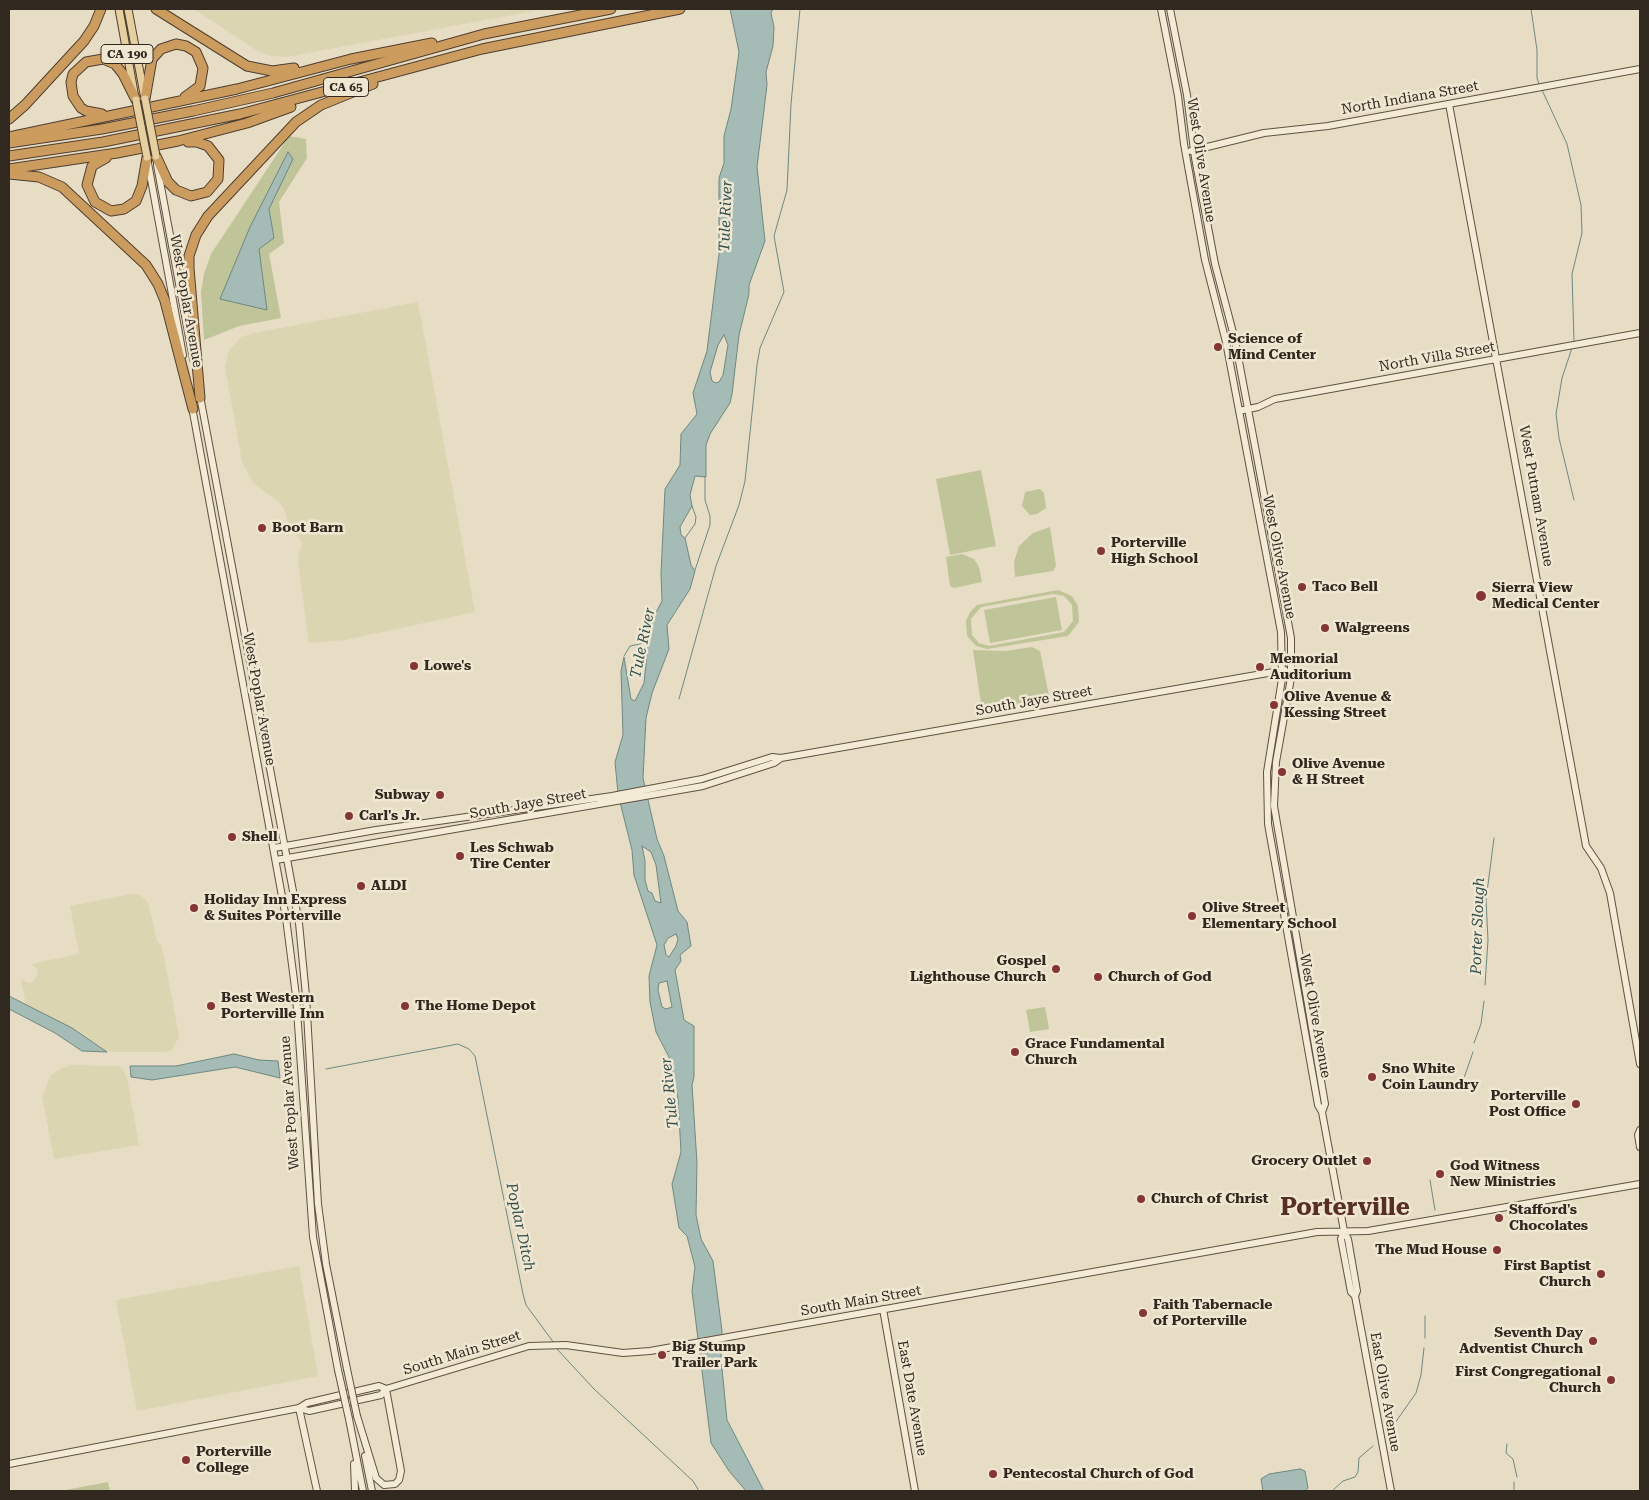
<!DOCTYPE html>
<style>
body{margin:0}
#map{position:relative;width:1649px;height:1500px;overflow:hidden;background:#e7ddc4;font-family:"Roboto Serif",serif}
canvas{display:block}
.frame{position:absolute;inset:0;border:10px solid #31281f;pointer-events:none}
</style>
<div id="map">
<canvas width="1649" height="1500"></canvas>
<div class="frame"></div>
</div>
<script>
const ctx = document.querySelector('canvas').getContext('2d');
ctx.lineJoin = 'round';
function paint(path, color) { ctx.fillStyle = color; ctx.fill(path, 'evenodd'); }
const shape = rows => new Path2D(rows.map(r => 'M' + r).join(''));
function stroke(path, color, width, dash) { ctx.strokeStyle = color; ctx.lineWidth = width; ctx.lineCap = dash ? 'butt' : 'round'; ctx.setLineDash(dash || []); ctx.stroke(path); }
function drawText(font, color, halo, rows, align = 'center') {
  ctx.font = font + ' "Roboto Serif",serif'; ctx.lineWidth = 5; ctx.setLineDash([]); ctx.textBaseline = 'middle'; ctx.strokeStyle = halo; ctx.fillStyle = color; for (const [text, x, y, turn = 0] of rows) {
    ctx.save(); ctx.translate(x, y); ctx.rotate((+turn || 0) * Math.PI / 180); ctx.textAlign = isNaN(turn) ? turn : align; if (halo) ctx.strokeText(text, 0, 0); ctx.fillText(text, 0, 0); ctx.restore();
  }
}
const farmland = shape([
 [194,9,544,9,287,57,270,56,256,50],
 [418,302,475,612,345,640,309,643,298,561,299,552,302,546,300,539,292,532,283,507,276,500,254,484,242,462,225,367,228,352,241,337,254,333],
 [131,894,140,895,148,902,157,941,161,945,164,956,179,1037,172,1050,166,1052,107,1052,72,1028,26,1005,21,979,28,983,33,982,38,974,37,969,31,964,79,954,70,906],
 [73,1065,120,1066,127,1077,139,1145,54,1159,42,1096,51,1075,62,1068],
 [299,1266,318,1376,137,1411,116,1300]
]);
const green = shape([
 [289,136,306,139,307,158,279,202,284,243,269,254,281,318,239,326,204,340,201,292,204,274,211,254],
 [981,470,996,546,950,555,936,479],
 [1040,489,1044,493,1046,508,1037,514,1030,515,1022,506,1025,492],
 [1050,527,1056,566,1053,571,1015,577,1014,562,1019,546,1033,533],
 [962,554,974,559,979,567,982,582,954,588,950,586,946,557],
 [1058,590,1072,596,1078,606,1079,622,1068,636,987,649,976,646,967,636,966,621,970,612,977,605],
 [1053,594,1064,596,1072,605,1073,621,1064,632,989,646,979,643,972,635,971,619,981,607],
 [1056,597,1062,630,990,643,984,610],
 [1032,647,1040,651,1049,696,1030,700,1030,705,985,713,982,710,973,650,1005,651],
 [1045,1007,1049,1029,1030,1032,1026,1010],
 [108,1482,110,1491,60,1491]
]);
const water = shape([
 [730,9,773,9,771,13,774,27,773,46,766,72,767,85,757,167,765,241,749,285,749,294,739,335,732,394,730,403,710,434,706,445,706,477,695,476,690,495,692,506,680,527,681,535,685,538,691,565,695,571,690,589,667,625,669,649,652,693,646,718,643,778,657,839,664,856,678,911,687,922,691,946,680,955,681,961,675,970,684,1020,694,1026,694,1077,692,1085,697,1163,696,1215,701,1239,713,1261,722,1331,721,1358,727,1420,764,1491,746,1491,729,1471,711,1443,692,1291,695,1267,687,1236,679,1228,672,1184,681,1152,678,1099,669,1057,656,1032,650,1002,649,976,657,945,634,875,632,850,618,794,615,762,623,735,621,671,624,657,631,699,635,701,644,683,650,624,662,601,661,573,665,489,680,465,681,434,697,414,693,393,707,351,719,254,719,178,724,163,724,136,731,109,739,52,730,9],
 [724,335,728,345,723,375,719,382,716,383,712,381,710,372,718,345,724,335],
 [642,846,651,852,656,865,661,903,655,901,652,893,648,891,645,880,645,861,642,846],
 [676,934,678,939,676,946,669,957,666,955,664,945,668,938,676,934],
 [667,981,672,1007,666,1009,662,1007,658,990,659,983,667,981],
 [288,152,293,159,269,209,274,238,259,249,267,310,220,299,250,227,288,152],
 [9,996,72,1028,107,1052,82,1051,55,1033,9,1009,9,996],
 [234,1054,259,1060,278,1061,280,1078,235,1067,152,1080,131,1077,130,1066,176,1066,234,1054],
 [1300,1469,1305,1471,1308,1488,1305,1491,1263,1491,1261,1479,1269,1474,1300,1469]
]);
const stream = shape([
 [1531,9,1537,50,1537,78,1539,84],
 [1542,90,1567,144,1581,205,1582,233,1572,274,1574,341],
 [1572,348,1562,378,1556,414,1559,438,1574,500],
 [685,538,695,524,696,517,692,506],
 [695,570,710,525,710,516,705,500,705,477],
 [624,656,630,646,650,642],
 [679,699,716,566,739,505,745,481,757,365,760,348,784,292,774,236,787,190,791,104,800,9],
 [1485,985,1488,940,1486,900,1494,838],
 [1474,1043,1481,1024,1484,1001],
 [326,1069,458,1044,469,1049,475,1056,523,1294,526,1305,554,1343],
 [1464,1078,1473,1052],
 [1430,1180,1435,1210],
 [1425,1316,1425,1338],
 [557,1349,594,1389,693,1481,699,1491],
 [1388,1433,1416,1393,1421,1375,1424,1348],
 [1507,1444,1506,1453,1513,1459,1517,1477],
 [1332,1491,1343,1481,1355,1477,1358,1472,1359,1458,1373,1446],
 [1514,1491,1514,1482]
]);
const secondary = shape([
 [1161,9,1178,96,1184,144,1205,260,1226,342,1281,632,1282,679,1267,772,1268,824,1318,1105,1322,1112,1344,1231,1348,1239,1357,1291,1355,1296,1391,1491],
 [1170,9,1187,95,1195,158,1215,264,1235,340,1291,638,1291,678,1276,762,1274,806,1325,1104,1322,1112],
 [1449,104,1586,846,1601,868,1610,893,1640,1064],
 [1191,151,1264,133,1328,126,1640,69],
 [148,163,183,355],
 [157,165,193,359],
 [200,396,299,923,306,996,318,1204,326,1264,347,1369],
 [192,407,286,918,296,996,313,1237,338,1370],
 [1239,411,1258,407,1275,399,1640,333],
 [274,848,376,830,612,796,702,779,772,757,781,758,1285,670],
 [276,860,703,786,774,763,781,758],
 [1640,1130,1638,1135,1640,1147],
 [1344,1231,1341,1239,1351,1292,1355,1296],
 [883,1309,915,1491],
 [299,1408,309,1411,381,1395,386,1389,529,1346,566,1345,623,1353,650,1351,1317,1232,1368,1231,1640,1184],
 [299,1408,317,1491],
 [357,1416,376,1478,384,1485,395,1484,399,1480,401,1471,386,1389],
 [349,1419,363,1491],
 [365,1456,372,1491],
 [9,1464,299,1408,307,1403,379,1386,386,1389],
 [354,1464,355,1491]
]);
const primary = shape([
 [119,9,134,92],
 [128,9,144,94]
]);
const highway = shape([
 [156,9,247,66,272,71,294,68],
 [145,99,152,59,161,49,176,44,186,46,196,52,203,68,200,86,185,97],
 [102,114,86,111,81,108,73,96,71,82,73,74,86,62,103,59,115,64,123,74,136,100],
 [9,119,25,105,84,41,94,26,101,9],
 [9,137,237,89,351,59,432,43],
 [9,143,102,129,193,111,273,93,484,34,611,9],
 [9,156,103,142,240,114,482,49,680,9],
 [156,156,168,182,176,190,191,196,207,192,218,179,219,160,208,146,197,142,188,142],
 [106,158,92,166,87,185,95,202,111,211,124,209,136,201,142,186,147,157],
 [9,169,117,153,178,141,247,123,291,107],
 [9,174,39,177,62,187,146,265,158,284,165,301,193,409],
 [200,398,189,268,189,256,196,235,208,216,296,122,321,105,373,84]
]);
const secondaryBridge = shape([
 [347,1369,357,1416],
 [338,1370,349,1419]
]);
const primaryBridge = shape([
 [145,99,156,156],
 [136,100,147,157]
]);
const markers = [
 [1218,347,5,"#873435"],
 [262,528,5,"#873435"],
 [1101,551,5,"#873435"],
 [1302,587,5,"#873435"],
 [1481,596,6,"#873435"],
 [1325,628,5,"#873435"],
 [414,666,5,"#873435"],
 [1260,667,5,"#873435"],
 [1274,705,5,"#873435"],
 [1282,772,5,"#873435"],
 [440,795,5,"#873435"],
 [349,816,5,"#873435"],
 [232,837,5,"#873435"],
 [460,856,5,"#873435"],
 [361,886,5,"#873435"],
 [194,908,5,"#873435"],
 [1192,916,5,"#873435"],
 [1056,969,5,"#873435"],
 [1098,977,5,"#873435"],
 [211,1006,5,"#873435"],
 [405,1006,5,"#873435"],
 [1015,1052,5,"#873435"],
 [1372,1077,5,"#873435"],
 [1576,1104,5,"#873435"],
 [1367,1161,5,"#873435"],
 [1440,1174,5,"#873435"],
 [1141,1199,5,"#873435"],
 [1499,1218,5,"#873435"],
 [1497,1250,5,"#873435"],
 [1601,1274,5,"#873435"],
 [1143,1313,5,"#873435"],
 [1593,1341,5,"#873435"],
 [662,1355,5,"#873435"],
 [1611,1380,5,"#873435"],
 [186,1460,5,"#873435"],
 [993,1474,5,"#873435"]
];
const shields = [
 [127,54,52],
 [346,87,45]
];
const shieldNames = [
 ["CA 190",127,54],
 ["CA 65",346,87]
];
const streetNames = [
 ["North Indiana Street",1410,98,-10],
 ["West Olive Avenue",1201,160,81],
 ["West Poplar Avenue",186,301,80],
 ["North Villa Street",1437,357,-10],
 ["West Putnam Avenue",1536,496,80],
 ["West Olive Avenue",1279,557,79],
 ["West Poplar Avenue",259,699,80],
 ["South Jaye Street",1034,701,-10],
 ["South Jaye Street",528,804,-10],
 ["West Olive Avenue",1315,1016,80],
 ["West Poplar Avenue",290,1103,-94],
 ["South Main Street",861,1301,-10],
 ["South Main Street",462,1353,-17],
 ["East Olive Avenue",1385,1392,80],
 ["East Date Avenue",912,1398,80]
];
const poiNames = [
 ["Science of",1228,339],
 ["Mind Center",1228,355],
 ["Boot Barn",272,528],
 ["Porterville",1111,543],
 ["High School",1111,559],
 ["Taco Bell",1312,587],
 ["Sierra View",1492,588],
 ["Medical Center",1492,604],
 ["Walgreens",1335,628],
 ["Memorial",1270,659],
 ["Auditorium",1270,675],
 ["Lowe's",424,666],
 ["Olive Avenue &",1284,697],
 ["Kessing Street",1284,713],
 ["Olive Avenue",1292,764],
 ["& H Street",1292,780],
 ["Subway",430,795,"right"],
 ["Carl's Jr.",359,816],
 ["Shell",242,837],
 ["Les Schwab",470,848],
 ["Tire Center",470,864],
 ["ALDI",371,886],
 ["Holiday Inn Express",204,900],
 ["& Suites Porterville",204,916],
 ["Olive Street",1202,908],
 ["Elementary School",1202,924],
 ["Gospel",1046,961,"right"],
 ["Lighthouse Church",1046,977,"right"],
 ["Church of God",1108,977],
 ["Best Western",221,998],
 ["Porterville Inn",221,1014],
 ["The Home Depot",415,1006],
 ["Grace Fundamental",1025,1044],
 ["Church",1025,1060],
 ["Sno White",1382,1069],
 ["Coin Laundry",1382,1085],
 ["Porterville",1566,1096,"right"],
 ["Post Office",1566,1112,"right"],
 ["Grocery Outlet",1357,1161,"right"],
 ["God Witness",1450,1166],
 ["New Ministries",1450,1182],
 ["Church of Christ",1151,1199],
 ["Stafford's",1509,1210],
 ["Chocolates",1509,1226],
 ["The Mud House",1487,1250,"right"],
 ["First Baptist",1591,1266,"right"],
 ["Church",1591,1282,"right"],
 ["Faith Tabernacle",1153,1305],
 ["of Porterville",1153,1321],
 ["Seventh Day",1583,1333,"right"],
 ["Adventist Church",1583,1349,"right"],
 ["Big Stump",672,1347],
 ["Trailer Park",672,1363],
 ["First Congregational",1601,1372,"right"],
 ["Church",1601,1388,"right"],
 ["Porterville",196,1452],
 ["College",196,1468],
 ["Pentecostal Church of God",1003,1474]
];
const waterNames = [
 ["Tule River",726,216,-88],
 ["Tule River",643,643,-78],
 ["Porter Slough",1478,926,-88],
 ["Tule River",670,1093,-96],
 ["Poplar Ditch",520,1227,78]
];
const townNames = [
 ["Porterville",1345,1208]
];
paint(farmland, '#dcd5b2');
paint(green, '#bfc499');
paint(water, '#a5bbb5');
stroke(water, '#6d8881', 1);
stroke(stream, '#6d8881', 1);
stroke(secondary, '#615140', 8);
stroke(primary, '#4e3e30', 9);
stroke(highway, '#4e3e30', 11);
stroke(secondary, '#f4ebd6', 6);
stroke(primary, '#e6d0a0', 7);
stroke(highway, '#cc9c5f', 9);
stroke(secondaryBridge, '#615140', 8, []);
stroke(primaryBridge, '#4e3e30', 9, []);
stroke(secondaryBridge, '#f4ebd6', 6);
stroke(primaryBridge, '#e6d0a0', 7);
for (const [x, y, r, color] of markers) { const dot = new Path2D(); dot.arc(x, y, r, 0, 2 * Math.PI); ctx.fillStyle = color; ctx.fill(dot); stroke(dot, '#f0e7d2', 2); }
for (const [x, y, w] of shields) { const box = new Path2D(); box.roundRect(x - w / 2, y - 9.5, w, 19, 4); ctx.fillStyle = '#f0e7d2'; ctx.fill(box); stroke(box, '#31281f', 1); }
drawText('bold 12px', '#31281f', null, shieldNames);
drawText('14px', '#31281f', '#f0e7d2', streetNames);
drawText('bold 14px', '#31281f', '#f0e7d2', poiNames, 'left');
drawText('italic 15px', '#304f4d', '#f0e7d2', waterNames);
drawText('bold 24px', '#582f24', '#f0e7d2', townNames);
</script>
